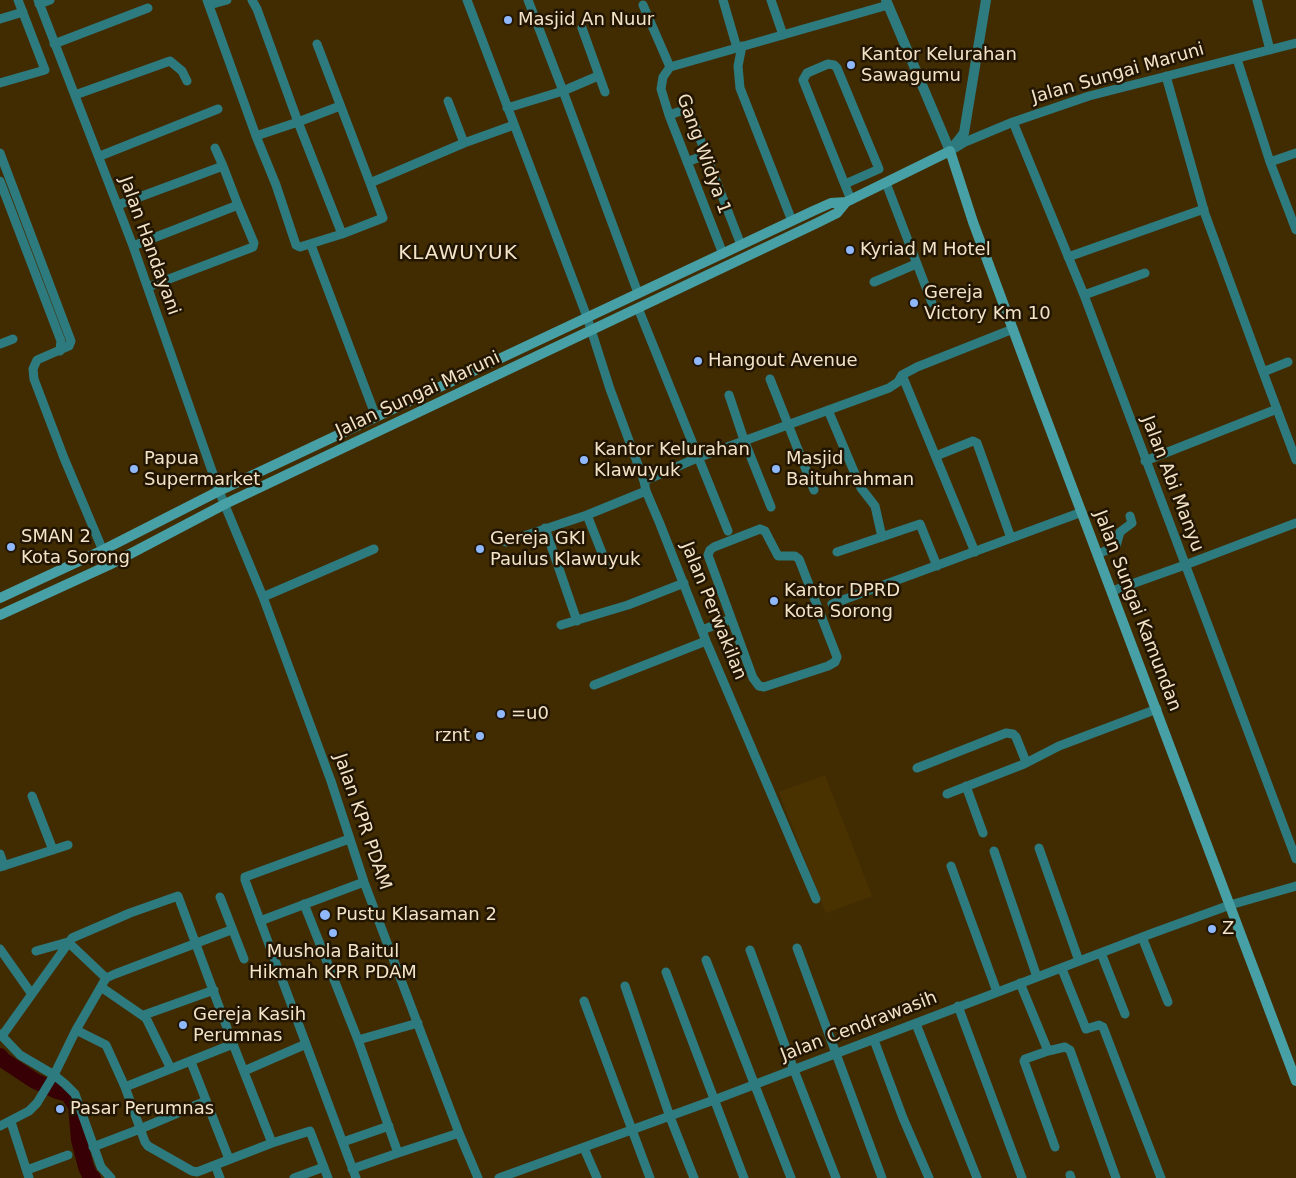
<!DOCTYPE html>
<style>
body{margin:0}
canvas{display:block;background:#412c02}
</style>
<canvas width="1296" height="1178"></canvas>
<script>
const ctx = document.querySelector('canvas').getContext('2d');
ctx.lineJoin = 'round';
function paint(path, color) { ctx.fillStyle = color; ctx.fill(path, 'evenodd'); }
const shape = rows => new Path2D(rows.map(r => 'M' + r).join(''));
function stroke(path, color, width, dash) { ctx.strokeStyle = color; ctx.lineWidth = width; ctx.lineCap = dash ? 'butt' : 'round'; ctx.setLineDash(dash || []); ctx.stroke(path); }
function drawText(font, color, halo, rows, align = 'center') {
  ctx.font = font + ' "DejaVu Sans",sans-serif'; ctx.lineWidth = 5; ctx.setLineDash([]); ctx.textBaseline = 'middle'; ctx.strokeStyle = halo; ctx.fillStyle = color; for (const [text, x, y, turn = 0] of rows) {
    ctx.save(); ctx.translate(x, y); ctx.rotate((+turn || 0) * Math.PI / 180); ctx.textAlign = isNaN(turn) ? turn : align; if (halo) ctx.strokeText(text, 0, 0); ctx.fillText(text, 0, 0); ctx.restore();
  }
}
const built = shape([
 [825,775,872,896,826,913,779,792]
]);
const river = shape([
 [0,1056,3,1060,35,1081,57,1091,68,1094,76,1106,79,1140,86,1167,90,1176,93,1178]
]);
const minor = shape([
 [38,0,133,246,219,491,263,597,331,781,364,882,459,1133,478,1178],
 [207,0,256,136],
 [252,0,257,9,298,122,340,106],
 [467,0,587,317,610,389,644,481,646,491,660,524,706,641,816,899],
 [528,0,563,91,638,293],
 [723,0,737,48],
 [771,0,783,35],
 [1257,0,1270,50],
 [39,4,50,0],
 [209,5,227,0],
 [643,5,670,67,888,5],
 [0,19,23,12],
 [582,28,605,92],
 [54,44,148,8],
 [317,44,370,183],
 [742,46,738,66,740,88,792,221],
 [1237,59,1270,162,1296,230],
 [670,67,663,77,661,89,669,115,723,254],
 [1166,76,1205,214,1263,372],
 [0,83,45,70,18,0],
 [75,95,170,61,182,71,187,81],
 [448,101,464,143],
 [507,108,563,91,598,76],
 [669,115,684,110,690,113,741,245],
 [298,122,342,234,300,247,296,245,276,185,256,136,298,122],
 [1013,122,1084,295,1296,859],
 [215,148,223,166],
 [952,150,965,142,1013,122,1089,96,1296,43],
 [0,153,71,341,69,346,37,360,33,369,34,379,64,458,109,565],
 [100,156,218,109],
 [687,162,705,155],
 [1270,162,1296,153],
 [0,181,61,341,60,351],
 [886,183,932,303],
 [845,184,879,169,837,68,834,65,828,64,807,73,803,80,851,200],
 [118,205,223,166,238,205],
 [342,234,383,218,370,183,464,143,514,125],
 [311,245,376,417],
 [133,246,238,205,254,243,253,247,148,287],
 [1068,257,1204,209],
 [874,282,916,264],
 [1084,295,1145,273],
 [638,308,728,531],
 [0,344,13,339],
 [1288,362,1263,372,1296,460],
 [902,375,975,552],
 [770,379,814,490],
 [729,395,744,440,771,507],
 [828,410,861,488,875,506,882,537],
 [936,456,973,441,977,443,1011,538],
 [1145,461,1277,409],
 [644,481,697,458,889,388,898,382,902,375,917,367,1013,329],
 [587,515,606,563],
 [545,528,577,621],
 [760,529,765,531,778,556,795,556,799,559,837,657,835,662,828,666,764,687,759,686,753,678,708,555,710,550,714,547,760,529],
 [506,542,587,515,646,491],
 [837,552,920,524,937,566],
 [1098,554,1116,546,1120,532,1132,523,1130,516],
 [1112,591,1185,565,1296,523],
 [263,597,374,549],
 [832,604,1082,512],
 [561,625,628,605,684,583],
 [702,630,731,619],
 [594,685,706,641],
 [917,768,1006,733,1013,734,1016,737,1026,762],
 [966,786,983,833],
 [947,794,1024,764,1059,746,1157,709],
 [32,796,53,850],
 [1039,848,1079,961],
 [994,851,1037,977],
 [0,854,4,866],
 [951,866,997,992],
 [0,867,68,845],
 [220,897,244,959],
 [304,904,358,1040,398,1153,352,1169],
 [260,921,364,882],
 [1142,937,1168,1002],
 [68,942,106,978],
 [797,948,882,1178],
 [0,949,31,993],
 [750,950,794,1070,836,1178],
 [36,951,68,942],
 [1101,953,1125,1014],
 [706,960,791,1178],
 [1062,969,1086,1029,1099,1025,1103,1027,1161,1178],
 [666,972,744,1178],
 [1020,983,1048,1051,1025,1059,1024,1061,1055,1147],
 [625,986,670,1117,694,1178],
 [101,987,146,1018,171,1069],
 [584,1001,650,1178],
 [958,1006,1022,1178],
 [144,1015,214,990],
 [916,1024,977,1178],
 [76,1030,106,1045,125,1087,233,1044],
 [0,1034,20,1055,54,1075,65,1084,75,1094,101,1167,111,1178],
 [2,1036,72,938,130,913,178,896,233,1044,272,1143,310,1131,328,1178],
 [358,1040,418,1023],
 [874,1040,903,1118,929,1178],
 [306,1044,356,1178],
 [1048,1051,1065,1047,1070,1050,1116,1178],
 [191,1062,229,1159],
 [244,1071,306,1044,245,880,245,877,349,839],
 [125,1087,145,1142,148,1146,192,1171,197,1172,272,1143],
 [11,1122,29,1178],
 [0,1126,29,1111,37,1103,54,1075,76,1030,106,978,115,974,231,930],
 [343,1142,389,1126],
 [93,1147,140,1129,206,1101],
 [584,1148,597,1178],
 [398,1153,459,1133],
 [215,1165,220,1178],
 [27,1170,68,1155],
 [1070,1175,1071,1178],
 [294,1178,324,1167],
 [499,1178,714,1100,1153,933,1230,905,1296,886]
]);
const tertiary = shape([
 [886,0,950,151,964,133,986,0]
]);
const secondary = shape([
 [0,598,103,550,219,491,813,211,831,203,846,202],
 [0,615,109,565,225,504,817,223,837,213,846,202,950,151,973,222,1038,397,1296,1081]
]);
const markers = [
 [508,20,5,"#8fb8fd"],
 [851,65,5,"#8fb8fd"],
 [850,250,5,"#8fb8fd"],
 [914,303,5,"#8fb8fd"],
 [698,361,5,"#8fb8fd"],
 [584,460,5,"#8fb8fd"],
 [134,469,5,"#8fb8fd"],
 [776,469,5,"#8fb8fd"],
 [11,547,5,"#8fb8fd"],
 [480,549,5,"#8fb8fd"],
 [774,601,5,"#8fb8fd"],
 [501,714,5,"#8fb8fd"],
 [480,736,5,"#8fb8fd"],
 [325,915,6,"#8fb8fd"],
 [1212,929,5,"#8fb8fd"],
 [333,933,5,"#8fb8fd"],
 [183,1025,5,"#8fb8fd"],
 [60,1109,5,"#8fb8fd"]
];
const poiNames = [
 ["Masjid An Nuur",518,20],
 ["Kantor Kelurahan",861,55],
 ["Sawagumu",861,76],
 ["Kyriad M Hotel",860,250],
 ["Gereja",924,293],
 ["Victory Km 10",924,314],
 ["Hangout Avenue",708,361],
 ["Kantor Kelurahan",594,450],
 ["Klawuyuk",594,471],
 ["Papua",144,459],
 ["Supermarket",144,480],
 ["Masjid",786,459],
 ["Baituhrahman",786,480],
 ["SMAN 2",21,537],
 ["Kota Sorong",21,558],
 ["Gereja GKI",490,539],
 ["Paulus Klawuyuk",490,560],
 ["Kantor DPRD",784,591],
 ["Kota Sorong",784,612],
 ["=u0",511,714],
 ["rznt",470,736,"right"],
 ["Pustu Klasaman 2",336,915],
 ["Z",1222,929],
 ["Mushola Baitul",333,952,"center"],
 ["Hikmah KPR PDAM",333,973,"center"],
 ["Gereja Kasih",193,1015],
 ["Perumnas",193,1036],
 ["Pasar Perumnas",70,1109]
];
const streetNames = [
 ["Jalan Sungai Maruni",1118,74,-16],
 ["Gang Widya 1",703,154,70],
 ["Jalan Handayani",149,246,70],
 ["Jalan Sungai Maruni",418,395,-25],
 ["Jalan Abi Manyu",1172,484,69],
 ["Jalan Perwakilan",713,611,68],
 ["Jalan Sungai Kamundan",1137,611,69],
 ["Jalan KPR PDAM",362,822,71],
 ["Jalan Cendrawasih",859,1027,-21]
];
const quarterNames = [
 ["KLAWUYUK",458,254]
];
paint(built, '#4a3200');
stroke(river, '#370005', 16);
stroke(minor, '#2d7b7f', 9);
stroke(tertiary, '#2d7b7f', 10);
stroke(secondary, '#47a0a5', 10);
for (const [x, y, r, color] of markers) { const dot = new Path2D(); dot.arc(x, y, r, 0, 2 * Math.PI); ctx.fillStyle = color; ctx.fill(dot); stroke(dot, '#221602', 2); }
drawText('18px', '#f3e3c8', '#221602', poiNames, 'left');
drawText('18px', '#f3e3c8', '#221602', streetNames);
ctx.letterSpacing = '1px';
drawText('20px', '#f3e3c8', '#221602', quarterNames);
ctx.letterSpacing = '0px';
</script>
